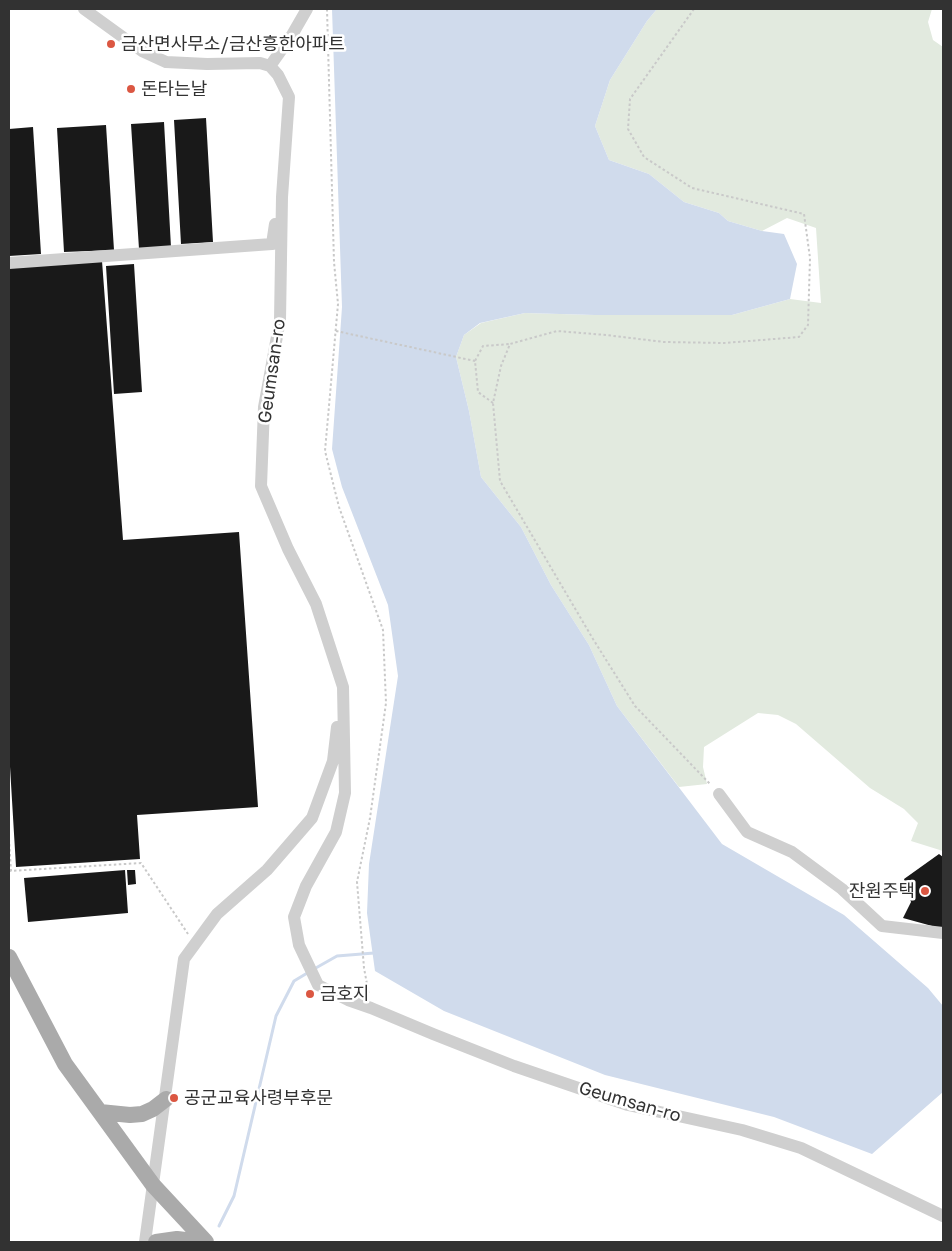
<!DOCTYPE html>
<meta charset="utf-8">
<style>
body{margin:0}
#map{position:relative;width:952px;height:1251px;overflow:hidden;background:#fff;font-family:"Golos Text",sans-serif}
canvas{display:block}
.frame{position:absolute;inset:0;border:10px solid #323232;pointer-events:none}
</style>
<div id="map">
<canvas width="952" height="1251"></canvas>
<div class="frame"></div>
</div>
<script>
const ctx = document.querySelector('canvas').getContext('2d');
ctx.lineJoin = 'round';
function paint(path, color) { ctx.fillStyle = color; ctx.fill(path, 'evenodd'); }
const shape = rows => new Path2D(rows.map(r => 'M' + r).join(''));
function stroke(path, color, width, dash) { ctx.strokeStyle = color; ctx.lineWidth = width; ctx.lineCap = dash ? 'butt' : 'round'; ctx.setLineDash(dash || []); ctx.stroke(path); }
function drawText(font, color, halo, rows, align = 'center') {
  ctx.font = font + ' "Golos Text","Noto Sans KR",sans-serif'; ctx.lineWidth = 5; ctx.setLineDash([]); ctx.textBaseline = 'middle'; ctx.strokeStyle = halo; ctx.fillStyle = color; for (const [text, x, y, turn = 0] of rows) {
    ctx.save(); ctx.translate(x, y); ctx.rotate((+turn || 0) * Math.PI / 180); ctx.textAlign = isNaN(turn) ? turn : align; if (halo) ctx.strokeText(text, 0, 0); ctx.fillText(text, 0, 0); ctx.restore();
  }
}
const green = shape([
 [657,9,932,9,928,22,933,40,943,47,943,851,911,841,918,823,904,809,870,788,796,724,778,715,758,713,704,747,703,767,707,784,679,787,617,706,589,645,551,585,521,527,481,477,469,411,456,357,464,335,481,323,525,313,595,315,732,315,790,299,821,303,816,228,787,218,762,231,728,221,719,213,684,202,649,174,609,160,595,126,610,80,647,21]
]);
const water = shape([
 [332,9,657,9,647,21,610,80,595,126,609,160,649,174,684,202,719,213,728,221,762,231,784,234,797,264,790,299,732,315,595,315,525,313,480,323,464,335,456,357,469,411,481,477,521,527,551,585,589,645,617,706,722,844,844,915,928,988,943,1006,943,1092,872,1154,774,1117,605,1075,444,1011,375,971,367,913,369,864,398,676,388,605,342,487,332,449,342,307]
]);
const stream = shape([
 [314,969,337,956,374,953],
 [219,1226,234,1196,276,1016,294,981,309,972]
]);
const building = shape([
 [206,118,213,242,181,244,174,120],
 [164,122,171,247,139,249,131,124],
 [106,125,114,250,64,252,57,128],
 [33,127,41,254,9,256,9,129],
 [102,261,123,540,239,532,258,807,137,815,140,859,16,867,9,750,9,267],
 [134,264,142,392,114,394,106,266],
 [939,854,943,857,943,929,903,918,911,902,904,879],
 [125,870,128,913,28,922,24,878],
 [127,870,135,870,136,884,128,885]
]);
const path = shape([
 [327,9,334,262,338,304,325,451,339,507,383,630,386,703,370,818,357,882,364,968,369,995],
 [694,9,630,99,628,129,644,157,692,188,804,214,810,258,808,325,799,337,724,343,664,342,606,335,557,331,510,344,501,366,493,403,500,481,593,639,635,706,711,785],
 [336,331,475,361],
 [493,403,478,392,475,361,483,346,510,344],
 [9,839,11,871],
 [9,871,141,863,188,934]
]);
const minor = shape([
 [84,9,142,51,166,62,207,64,260,63,270,66,278,75,289,97,282,197,280,320,264,407,261,486,288,549,316,604,343,687,345,793,336,832,306,886,294,917,299,945,318,985,348,1000,371,1008,433,1034,514,1066,628,1105,742,1130,801,1148,943,1216],
 [270,66,292,35,307,9],
 [9,263,272,244,275,224],
 [719,794,747,832,792,852,842,889,882,926,943,933],
 [145,1242,184,959,217,914,267,870,312,818,333,761,337,727]
]);
const major = shape([
 [9,957,65,1064,153,1185,206,1242],
 [100,1112,130,1115,142,1114,153,1109,166,1099],
 [156,1242,177,1239,202,1242]
]);
const markers = [
 [111,44,5,"#db5742"],
 [131,89,5,"#db5742"],
 [925,891,5,"#db5742"],
 [310,994,5,"#db5742"],
 [174,1098,5,"#db5742"]
];
const poiNames = [
 ["금산면사무소/금산흥한아파트",121,44],
 ["돈타는날",141,89],
 ["잔원주택",915,891,"right"],
 ["금호지",320,994],
 ["공군교육사령부후문",184,1098]
];
const streetNames = [
 ["Geumsan-ro",272,371,-82],
 ["Geumsan-ro",630,1102,16]
];
paint(green, '#e2eadf');
paint(water, '#d0dbec');
stroke(stream, '#d0dbec', 3);
paint(building, '#191919');
stroke(path, '#c9c9c9', 2, [2.5, 2.5]);
stroke(minor, '#cfcfcf', 12);
stroke(major, '#aaa', 16);
for (const [x, y, r, color] of markers) { const dot = new Path2D(); dot.arc(x, y, r, 0, 2 * Math.PI); ctx.fillStyle = color; ctx.fill(dot); stroke(dot, '#fff', 2); }
drawText('18px', '#323232', '#fff', poiNames, 'left');
drawText('18px', '#323232', '#fff', streetNames);
</script>
